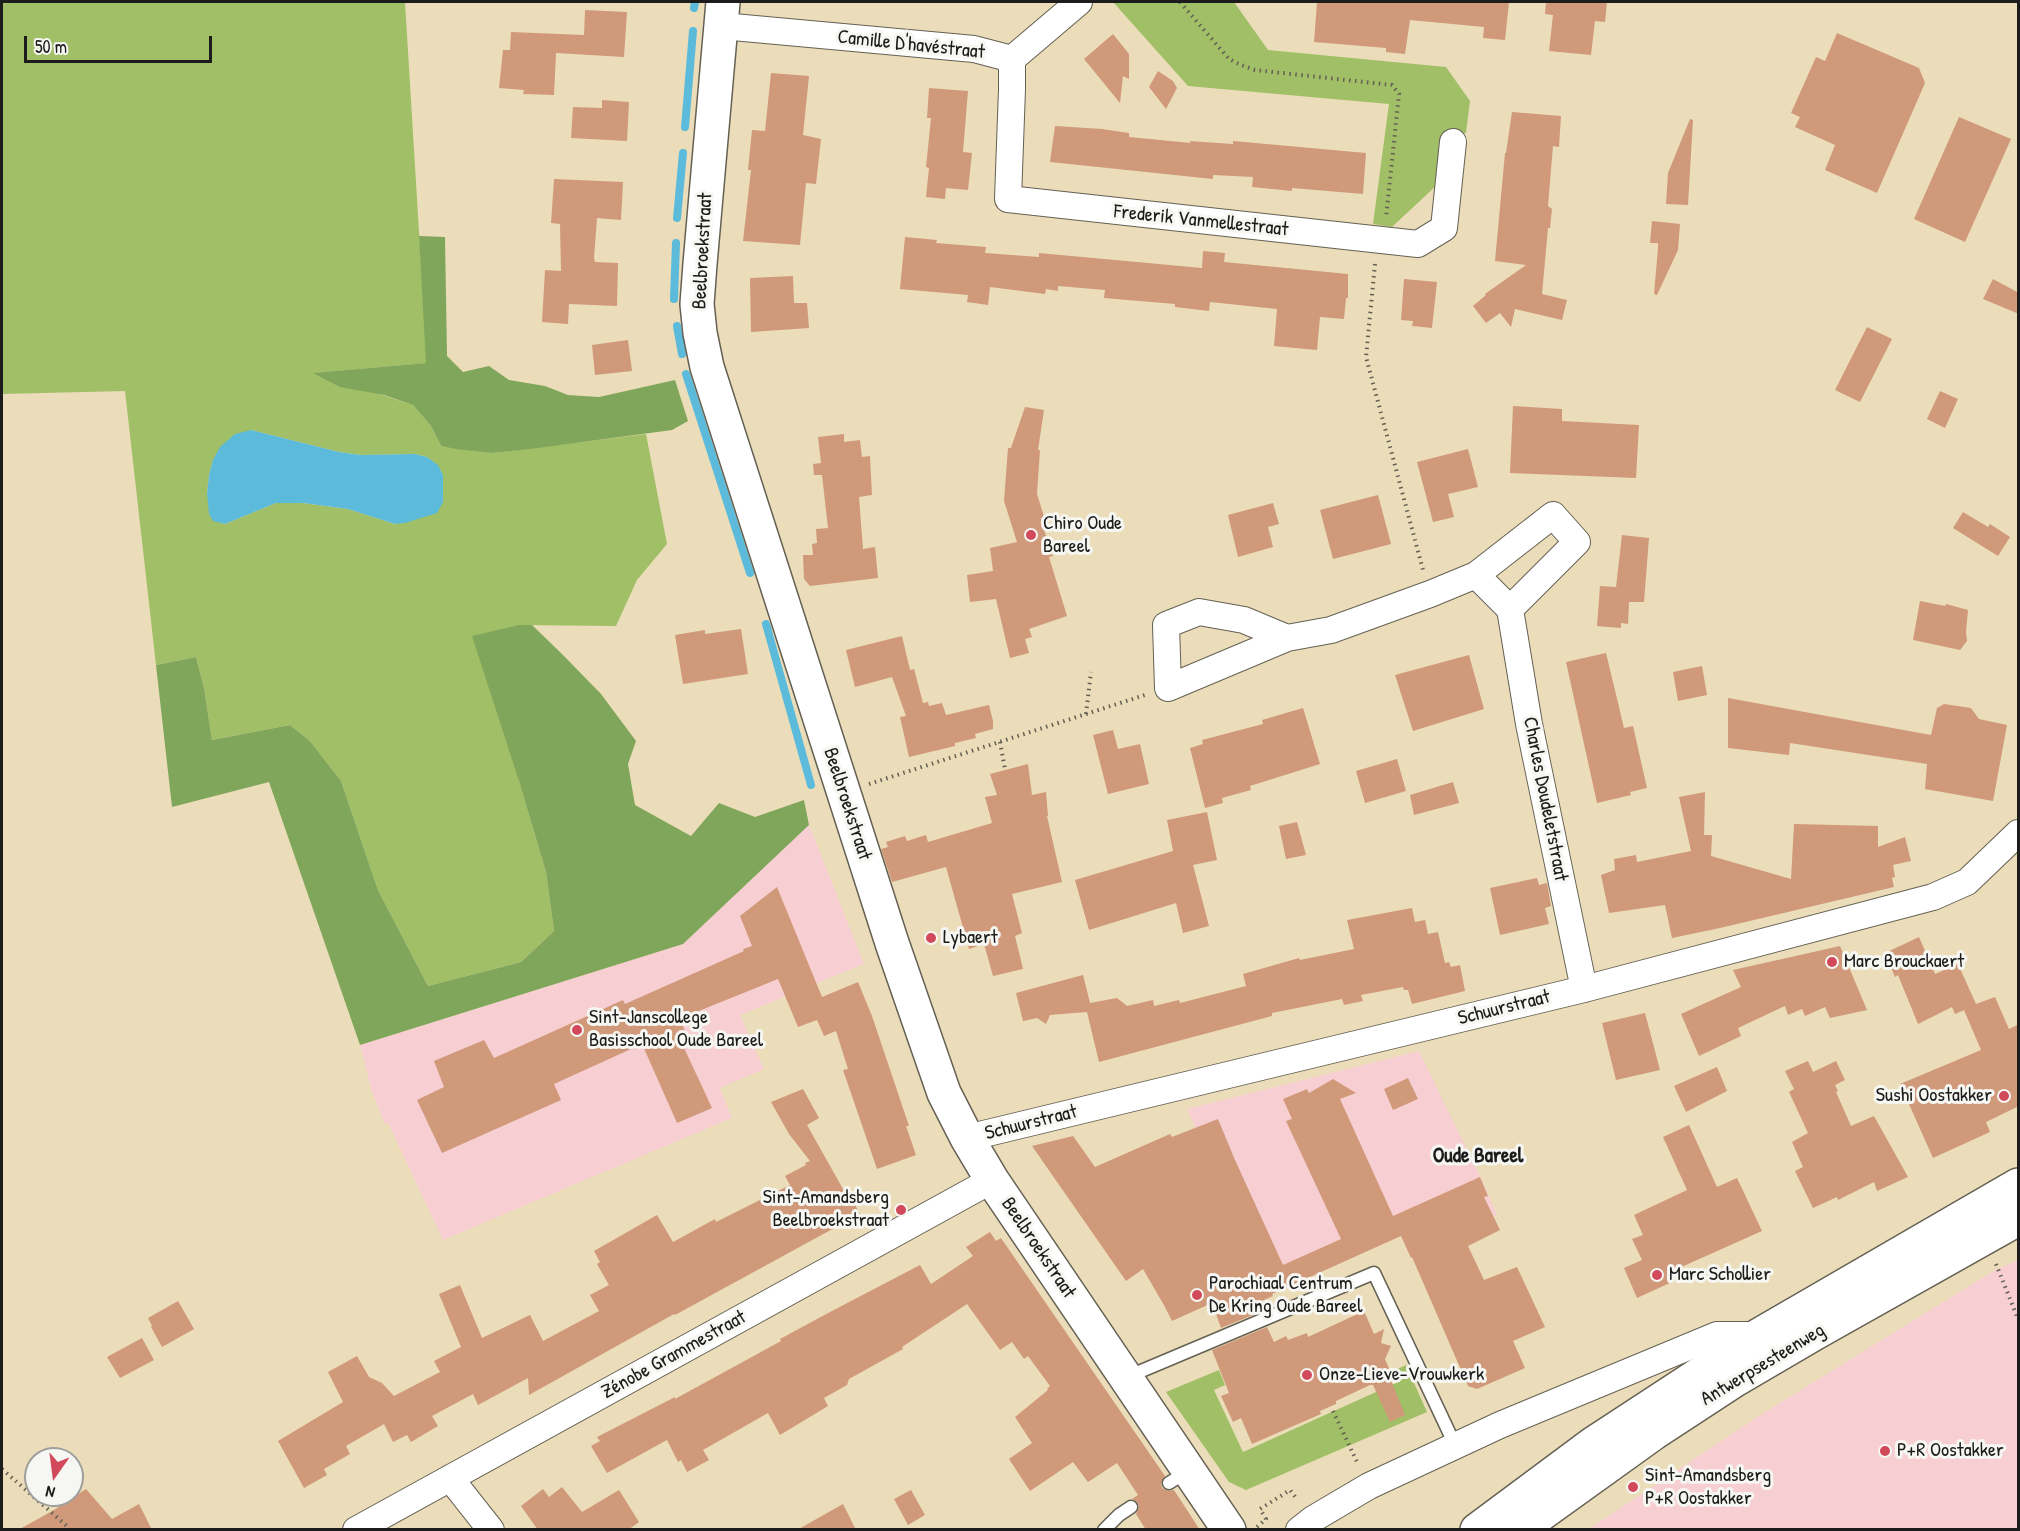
<!DOCTYPE html>
<meta charset="utf-8">
<style>
body{margin:0}
#map{position:relative;width:2020px;height:1531px;overflow:hidden;background:#ebddb9;font-family:"Patrick Hand",sans-serif}
canvas{display:block}
.frame{position:absolute;inset:0;border:3px solid #1c1c1c;pointer-events:none}
.north{position:absolute;left:24px;top:1447px;width:60px;height:60px;box-sizing:border-box;background:#f6f6f2;border:2px solid #9f9f9c;border-radius:50%;rotate:194deg;font-size:16px;font-weight:700;line-height:24px;text-align:center;color:#1c1c1c}
.north::after{content:'';display:block;margin:auto;width:21px;height:27px;background:#d1495b;clip-path:polygon(50% 0,100% 100%,50% 72%,0 100%)}
.scale{position:absolute;left:24px;top:36px;width:188px;height:27px;box-sizing:border-box;border:3px solid #1c1c1c;border-top:0;padding-left:8px;font-size:18px;line-height:21px;white-space:nowrap;color:#1c1c1c;-webkit-text-stroke:4px #f6f6f2;paint-order:stroke}
</style>
<div id="map">
<canvas width="2020" height="1531"></canvas>
<div class="frame"></div>
<div class="north">N</div>
<div class="scale">50 m</div>
</div>
<script>
const ctx = document.querySelector('canvas').getContext('2d');
ctx.lineJoin = 'round';
function paint(path, color) { ctx.fillStyle = color; ctx.fill(path, 'evenodd'); }
const shape = rows => new Path2D(rows.map(r => 'M' + r).join(''));
function stroke(path, color, width, dash) { ctx.strokeStyle = color; ctx.lineWidth = width; ctx.lineCap = dash ? 'butt' : 'round'; ctx.setLineDash(dash || []); ctx.stroke(path); }
function drawText(font, color, halo, rows, align = 'center') {
  ctx.font = font + ' "Patrick Hand",sans-serif'; ctx.lineWidth = 6; ctx.setLineDash([]); ctx.textBaseline = 'middle'; ctx.strokeStyle = halo; ctx.fillStyle = color; for (const [text, x, y, turn = 0] of rows) {
    ctx.save(); ctx.translate(x, y); ctx.rotate((+turn || 0) * Math.PI / 180); ctx.textAlign = isNaN(turn) ? turn : align; if (halo) ctx.strokeText(text, 0, 0); ctx.fillText(text, 0, 0); ctx.restore();
  }
}
const built = shape([
 [809,825,864,964,740,1015,764,1069,720,1088,732,1118,443,1240,388,1123,384,1123,371,1088,360,1045,683,944],
 [1419,1051,1480,1176,1497,1215,1446,1238,1411,1258,1401,1236,1272,1294,1187,1109],
 [2018,1260,2018,1529,1589,1529,1762,1414,1995,1270]
]);
const green = shape([
 [2,2,405,2,427,363,315,373,413,405,431,426,441,446,493,453,646,434,667,544,637,580,616,626,519,625,518,778,546,872,554,931,521,962,428,986,378,890,341,781,310,741,290,725,212,740,204,688,196,657,156,665,125,391,2,394],
 [251,430,339,452,361,455,415,454,427,457,437,465,443,475,443,502,395,524,348,509,303,503,276,503,225,524,213,520,207,493,209,475,213,460],
 [1113,2,1234,2,1268,50,1446,67,1470,101,1466,133,1442,140,1438,184,1392,227,1373,224,1389,104,1188,86],
 [1406,1365,1427,1412,1246,1490,1229,1482,1166,1392,1219,1370,1225,1385,1214,1390,1243,1452,1396,1383,1391,1372]
]);
const forest = shape([
 [419,236,445,237,447,356,463,372,489,366,509,380,545,386,568,395,599,397,675,380,688,421,672,430,538,448,493,453,456,449,441,446,431,426,413,405,384,395,340,387,313,373,426,363],
 [519,625,532,625,562,654,601,694,636,741,628,764,635,805,691,836,719,803,755,817,804,800,809,825,683,944,360,1045,269,782,172,807,156,665,196,657,204,688,212,740,290,725,310,741,341,781,378,890,428,986,521,962,554,931,546,872,518,778,472,636]
]);
const water = shape([
 [251,430,339,452,361,455,415,454,427,457,438,465,443,475,443,502,437,513,405,523,395,524,348,509,303,503,276,503,225,524,213,521,209,514,207,493,209,475,213,460,220,447,235,434]
]);
const stream = shape([
 [694,8,695,2],
 [685,127,693,31],
 [677,218,683,153],
 [674,299,676,243],
 [677,326,682,354],
 [686,374,750,573],
 [766,624,811,785]
]);
const building = shape([
 [1317,2,1509,2,1505,40,1483,38,1484,27,1410,20,1405,54,1386,52,1386,48,1314,42],
 [1546,2,1607,2,1605,22,1595,21,1591,55,1549,51,1553,15,1545,14],
 [585,10,627,12,624,57,556,53,554,95,523,94,524,90,499,88,503,50,510,50,511,32,584,35],
 [1837,33,1919,68,1925,83,1877,193,1825,170,1835,145,1795,127,1800,117,1791,113,1816,57,1825,61],
 [1113,34,1129,54,1129,79,1123,76,1120,103,1084,59],
 [1158,71,1173,81,1177,88,1166,109,1149,87],
 [771,73,809,76,803,135,821,139,816,184,806,183,800,245,743,241,751,170,748,170,752,130,765,131],
 [929,88,968,91,963,152,972,153,968,190,946,188,945,199,926,197,929,168,926,167,931,118,927,118],
 [602,100,629,102,627,141,571,138,573,107,602,108],
 [1512,112,1561,116,1559,147,1553,146,1548,206,1552,209,1550,228,1548,228,1542,294,1567,300,1562,320,1515,309,1511,327,1500,313,1486,323,1473,306,1486,295,1485,294,1526,265,1495,261,1505,153,1506,153],
 [1959,117,2011,139,1965,242,1914,219],
 [1690,119,1693,120,1688,205,1666,204,1668,173],
 [1055,126,1102,129,1129,133,1129,137,1191,143,1189,141,1233,144,1233,141,1366,153,1363,194,1292,188,1292,191,1252,187,1253,177,1213,175,1213,179,1050,162],
 [554,179,623,182,621,220,597,218,594,258,595,262,618,263,617,306,569,304,568,324,542,322,545,270,561,271,560,224,551,223],
 [1652,221,1680,224,1678,250,1657,295,1654,294,1658,248,1658,243,1650,243],
 [905,237,937,240,936,243,986,247,985,253,1039,257,1039,253,1202,268,1203,251,1225,253,1224,262,1348,274,1348,298,1346,298,1344,319,1320,317,1317,350,1274,346,1277,309,1210,302,1209,311,1175,307,1175,304,1104,298,1105,290,1058,286,1058,291,1046,289,1045,294,990,287,988,305,967,302,968,295,900,289],
 [793,276,794,303,807,303,809,328,751,332,750,278],
 [1404,279,1437,282,1432,328,1412,326,1413,321,1401,320],
 [1993,279,2019,293,2019,314,1983,299],
 [1867,327,1892,339,1860,402,1835,390],
 [628,340,632,371,595,375,592,345],
 [1940,391,1958,399,1945,428,1927,419],
 [1513,406,1562,409,1562,421,1639,425,1636,478,1510,473],
 [1025,407,1044,410,1038,450,1040,450,1037,494,1046,523,1042,524,1053,556,1049,557,1067,616,1029,629,1032,637,1025,639,1029,653,1010,658,996,599,970,602,967,575,993,571,990,548,1017,542,1004,501,1008,448,1011,448],
 [844,434,844,442,860,440,862,457,870,456,872,495,859,497,863,549,875,547,878,578,810,586,804,579,803,555,813,555,812,544,817,543,816,529,828,528,822,475,814,475,813,464,821,463,818,437],
 [1468,449,1478,487,1448,494,1454,517,1433,522,1417,462],
 [1378,495,1391,544,1333,559,1320,510],
 [1273,503,1279,524,1268,527,1273,547,1238,557,1228,515],
 [1963,512,1988,527,1990,524,2010,537,1998,556,1953,528],
 [1622,535,1649,538,1644,602,1629,602,1628,624,1621,623,1621,628,1597,626,1600,586,1616,587],
 [1920,601,1945,606,1946,604,1968,610,1966,632,1967,641,1960,650,1913,640],
 [741,629,748,674,683,684,675,635,705,630,705,634],
 [902,636,910,670,914,669,923,703,928,702,929,706,942,703,946,715,989,705,993,721,993,729,975,734,976,738,955,743,955,746,909,757,900,717,906,716,892,677,855,687,846,650],
 [1606,653,1624,728,1633,726,1647,788,1630,792,1631,795,1597,803,1566,662],
 [1469,655,1484,709,1413,731,1395,675],
 [1702,666,1707,695,1678,701,1673,672],
 [1728,698,1931,735,1937,708,1944,704,1971,708,1979,719,2007,725,1993,801,1925,789,1927,764,1790,743,1789,755,1728,748],
 [1303,708,1320,764,1250,786,1251,790,1222,798,1223,803,1205,808,1190,748,1203,744,1202,740,1263,724,1262,720],
 [1113,730,1118,749,1140,744,1149,784,1108,794,1093,735],
 [1397,759,1406,791,1365,803,1356,771],
 [1028,764,1032,795,1046,792,1048,816,1047,816,1062,882,1012,894,1022,933,1015,936,1023,969,993,976,984,944,969,949,946,867,892,882,881,849,888,847,886,842,905,836,907,841,926,835,928,842,992,823,985,797,997,795,990,774],
 [1453,782,1459,803,1414,815,1410,795],
 [1705,792,1704,835,1712,835,1711,856,1791,879,1794,824,1878,826,1878,847,1905,837,1911,861,1893,865,1895,877,1892,878,1894,887,1720,928,1672,938,1665,905,1609,913,1601,875,1615,870,1614,859,1636,855,1637,862,1691,851,1679,797],
 [1207,812,1217,860,1193,865,1209,926,1183,933,1176,903,1089,930,1075,880,1173,851,1167,820],
 [1297,822,1306,855,1286,859,1279,826],
 [1537,878,1539,885,1547,883,1551,906,1545,908,1549,924,1500,935,1490,888],
 [777,887,822,997,858,982,872,1016,909,1126,906,1126,916,1155,877,1169,843,1070,848,1069,836,1031,824,1036,817,1020,798,1027,778,979,684,1017,685,1018,680,1020,686,1033,679,1037,712,1108,677,1123,642,1044,554,1084,561,1100,442,1153,417,1100,444,1087,434,1061,484,1040,494,1058,623,1000,625,1004,744,951,743,949,752,946,740,916],
 [1412,908,1415,922,1425,920,1428,934,1438,932,1445,963,1449,962,1451,967,1460,965,1465,991,1412,1004,1408,990,1404,990,1403,987,1361,995,1363,1001,1344,1005,1342,999,1272,1013,1272,1016,1099,1062,1087,1012,1050,1015,1046,1024,1037,1018,1023,1021,1016,993,1083,975,1090,1003,1117,998,1127,1006,1153,1000,1154,1006,1179,1000,1180,1003,1246,986,1243,974,1299,958,1300,960,1354,949,1347,920],
 [1919,937,1935,974,1958,964,1976,1004,1995,997,2009,1029,2019,1024,2019,1106,1986,1122,1990,1132,1933,1158,1900,1084,1981,1050,1964,1010,1969,1008,1955,1014,1952,1007,1918,1024,1898,975,1895,977,1885,953],
 [1840,946,1867,1010,1830,1018,1825,1007,1805,1016,1802,1009,1788,1015,1785,1006,1738,1028,1741,1036,1699,1056,1681,1014,1741,987,1733,970],
 [1645,1013,1660,1070,1616,1080,1602,1023],
 [1808,1061,1813,1072,1836,1061,1845,1080,1835,1085,1838,1091,1836,1092,1851,1126,1874,1116,1908,1177,1877,1191,1874,1182,1838,1200,1837,1197,1813,1208,1795,1171,1803,1167,1792,1142,1808,1133,1789,1092,1794,1089,1785,1071],
 [1717,1067,1727,1091,1686,1112,1674,1086],
 [1408,1078,1418,1099,1393,1110,1384,1089],
 [1333,1079,1356,1093,1340,1099,1393,1216,1480,1177,1488,1196,1484,1197,1500,1230,1468,1246,1484,1280,1517,1267,1545,1327,1513,1341,1525,1368,1477,1389,1468,1386,1412,1257,1411,1258,1401,1236,1272,1294,1273,1296,1257,1303,1260,1312,1221,1328,1212,1303,1172,1321,1165,1307,1143,1269,1126,1281,1032,1146,1073,1136,1095,1167,1170,1134,1172,1137,1218,1119,1235,1160,1283,1265,1341,1239,1286,1121,1292,1119,1283,1099,1307,1089,1309,1093],
 [803,1089,819,1118,807,1125,843,1189,846,1188,860,1214,675,1315,674,1314,529,1395,528,1378,478,1405,473,1394,432,1416,438,1426,411,1442,407,1435,393,1442,384,1424,346,1446,350,1454,324,1469,327,1475,304,1488,278,1441,343,1402,328,1372,357,1356,369,1377,382,1383,394,1396,440,1372,434,1361,461,1347,439,1294,460,1285,482,1338,530,1315,543,1341,599,1311,590,1295,609,1285,597,1264,600,1262,594,1251,657,1215,673,1242,715,1219,716,1222,790,1185,785,1176,806,1165,805,1163,810,1161,789,1134,771,1102],
 [1689,1125,1717,1187,1737,1178,1762,1231,1668,1273,1672,1282,1637,1298,1624,1268,1642,1260,1632,1239,1643,1235,1634,1215,1687,1190,1663,1137],
 [990,1232,996,1241,1001,1238,1165,1476,1161,1483,1162,1488,1169,1491,1174,1490,1200,1530,1146,1530,1136,1514,1139,1506,1137,1502,1132,1499,1138,1495,1117,1463,1088,1482,1073,1462,1030,1491,1009,1459,1032,1443,1015,1417,1048,1390,1047,1389,1050,1386,1028,1356,1024,1359,1012,1342,1000,1350,967,1304,902,1347,903,1349,849,1379,847,1385,824,1398,828,1406,780,1435,768,1413,703,1450,709,1460,687,1472,681,1460,678,1462,667,1440,607,1473,591,1446,600,1441,597,1437,675,1397,675,1399,781,1341,780,1339,830,1312,920,1265,931,1284,973,1256,966,1247],
 [178,1301,194,1329,162,1347,151,1327,152,1326,148,1318],
 [1364,1311,1374,1334,1384,1329,1381,1343,1391,1346,1385,1359,1391,1373,1391,1377,1390,1378,1405,1415,1390,1422,1373,1385,1370,1385,1336,1401,1336,1404,1320,1411,1321,1414,1252,1444,1241,1418,1233,1422,1221,1396,1229,1393,1212,1350,1267,1327,1274,1342,1286,1336,1288,1340,1307,1333,1308,1337],
 [142,1338,154,1360,120,1378,107,1357],
 [562,1487,582,1512,619,1490,639,1522,628,1530,538,1530,521,1506,543,1489,549,1497],
 [86,1489,112,1519,139,1504,152,1530,18,1530,54,1510],
 [911,1490,925,1515,908,1525,894,1499],
 [843,1504,856,1530,797,1530]
]);
const path = shape([
 [1180,2,1229,59,1241,65,1255,70,1392,85,1399,94,1386,218],
 [1375,264,1366,357,1423,570],
 [1086,714,1091,672],
 [1000,742,1005,769],
 [869,784,1145,695],
 [1996,1264,2018,1319],
 [1333,1411,1358,1464],
 [2,1469,68,1527],
 [1257,1527,1266,1519,1260,1509,1290,1490,1297,1499]
]);
const lane = shape([
 [1127,1377,1374,1273,1455,1445],
 [1169,1483,1188,1471],
 [1104,1530,1119,1515,1131,1507]
]);
const street = shape([
 [722,26,974,49,1012,59],
 [1012,59,1012,89,1008,199,1418,244,1444,228,1453,142],
 [1012,59,1079,2],
 [1476,575,1553,515,1577,542,1510,609],
 [1287,638,1168,688,1166,625,1199,612,1244,620,1287,638,1331,630,1430,594,1476,575,1510,609,1529,724,1584,989],
 [967,1138,1584,989,1933,897,1967,882,2018,833],
 [450,1478,491,1530],
 [356,1530,992,1180],
 [1299,1530,1313,1519,1369,1486,1500,1425,1717,1335,1759,1335]
]);
const secondary = shape([
 [723,2,700,264,697,304,700,333,707,367,892,943,944,1093,967,1138,992,1180,1229,1530]
]);
const primary = shape([
 [1477,1530,1594,1443,1759,1335,2018,1185],
 [1519,1530,1654,1433,1735,1380,1817,1332,2018,1219]
]);
const markers = [
 [1031,535,6,"#d1495b"],
 [931,938,6,"#d1495b"],
 [1832,962,6,"#d1495b"],
 [577,1030,6,"#d1495b"],
 [2004,1096,6,"#d1495b"],
 [901,1210,6,"#d1495b"],
 [1657,1275,6,"#d1495b"],
 [1197,1295,6,"#d1495b"],
 [1307,1375,6,"#d1495b"],
 [1885,1451,6,"#d1495b"],
 [1633,1487,6,"#d1495b"]
];
const streetNames = [
 ["Camille D'havéstraat",911,45,6],
 ["Frederik Vanmellestraat",1201,221,6],
 ["Beelbroekstraat",703,251,-87],
 ["Charles Doudeletstraat",1545,799,79],
 ["Beelbroekstraat",847,804,72],
 ["Schuurstraat",1504,1008,-14],
 ["Schuurstraat",1031,1123,-14],
 ["Beelbroekstraat",1038,1248,56],
 ["Zénobe Grammestraat",674,1355,-29],
 ["Antwerpsesteenweg",1763,1365,-31]
];
const poiNames = [
 ["Chiro Oude",1043,524],
 ["Bareel",1043,547],
 ["Lybaert",943,938],
 ["Marc Brouckaert",1844,962],
 ["Sint-Janscollege",589,1018],
 ["Basisschool Oude Bareel",589,1041],
 ["Sushi Oostakker",1992,1096,"right"],
 ["Sint-Amandsberg",889,1198,"right"],
 ["Beelbroekstraat",889,1221,"right"],
 ["Marc Schollier",1669,1275],
 ["Parochiaal Centrum",1209,1284],
 ["De Kring Oude Bareel",1209,1307],
 ["Onze-Lieve-Vrouwkerk",1319,1375],
 ["P+R Oostakker",1897,1451],
 ["Sint-Amandsberg",1645,1476],
 ["P+R Oostakker",1645,1499]
];
const neighbourhoodNames = [
 ["Oude Bareel",1478,1156]
];
paint(built, '#f7cfd2');
paint(green, '#a1bf66');
paint(forest, '#80a65b');
paint(water, '#5cbbda');
stroke(stream, '#5cbbda', 8);
paint(building, '#d0997a');
stroke(lane, '#646053', 15);
stroke(street, '#646053', 28);
stroke(secondary, '#646053', 36);
stroke(primary, '#646053', 36);
stroke(path, '#646053', 4, [1.5, 4.5]);
stroke(lane, '#fff', 12);
stroke(street, '#fff', 26);
stroke(secondary, '#fff', 33);
stroke(primary, '#fff', 33);
for (const [x, y, r, color] of markers) { const dot = new Path2D(); dot.arc(x, y, r, 0, 2 * Math.PI); ctx.fillStyle = color; ctx.fill(dot); stroke(dot, '#f6f6f2', 2); }
drawText('20px', '#1c1c1c', '#f6f6f2', streetNames);
drawText('20px', '#1c1c1c', '#f6f6f2', poiNames, 'left');
drawText('bold 21px', '#1c1c1c', '#f6f6f2', neighbourhoodNames);
</script>
